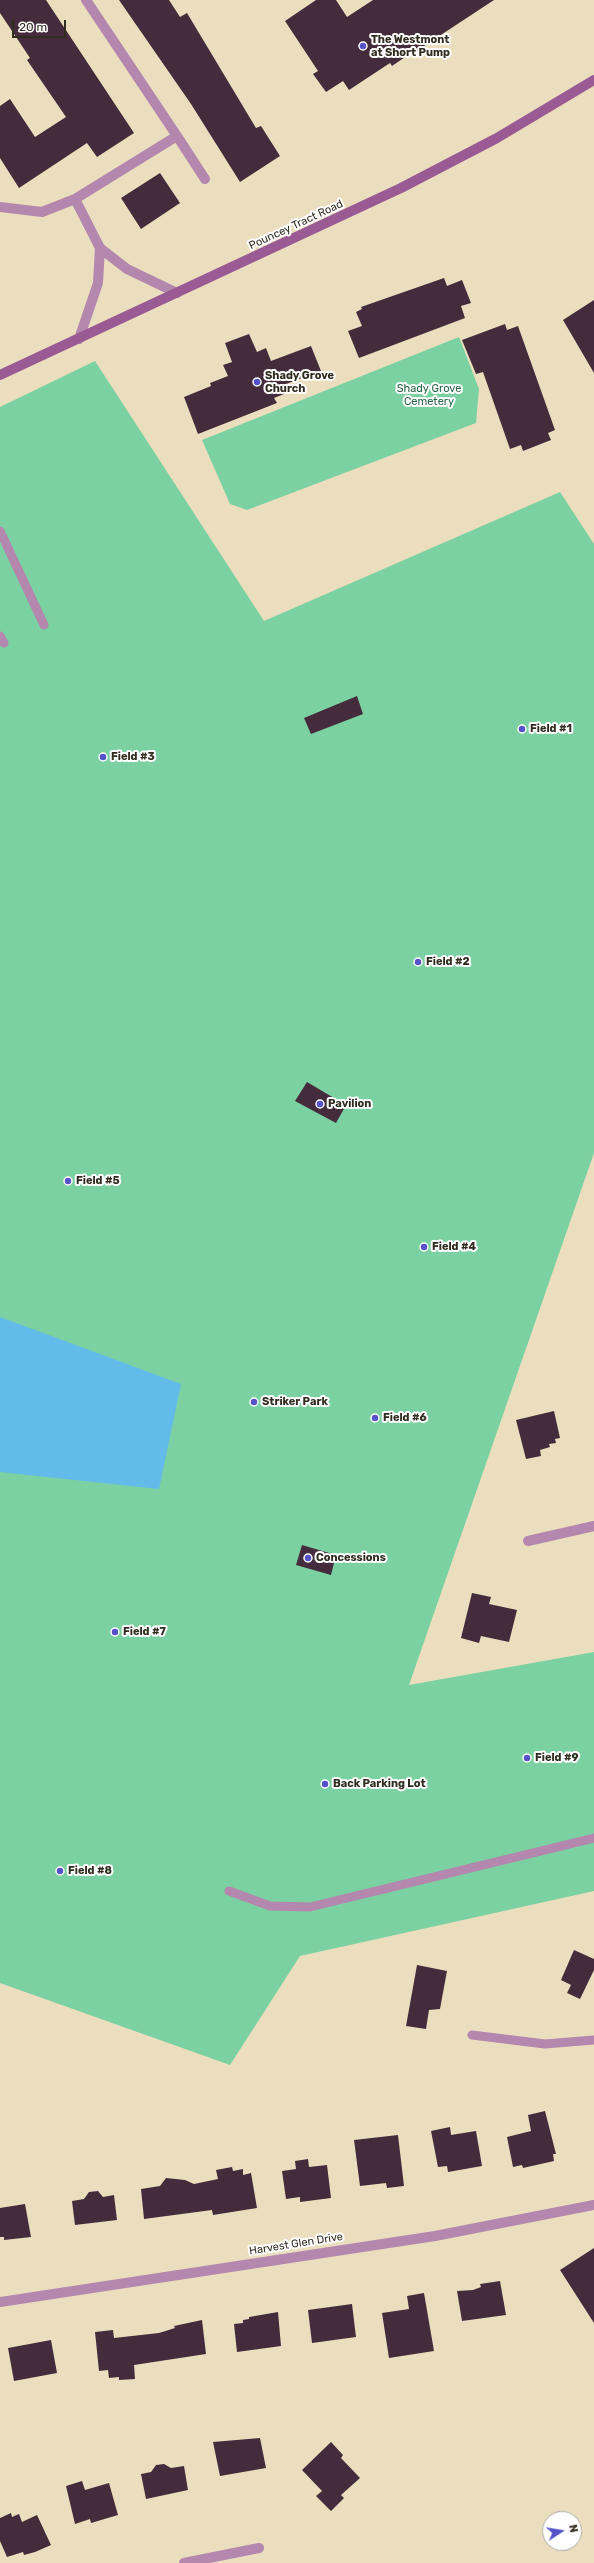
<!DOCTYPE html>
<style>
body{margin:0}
#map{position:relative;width:594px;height:2563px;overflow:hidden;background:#ebdebe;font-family:Rubik,sans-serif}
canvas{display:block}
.north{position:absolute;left:542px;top:2511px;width:40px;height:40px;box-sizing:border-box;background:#fff;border:1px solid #adaba6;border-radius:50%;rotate:78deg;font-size:11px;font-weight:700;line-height:16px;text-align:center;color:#312c20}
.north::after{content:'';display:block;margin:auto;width:14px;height:18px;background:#5652c9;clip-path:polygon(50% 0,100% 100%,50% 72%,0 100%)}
.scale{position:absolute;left:12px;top:20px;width:54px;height:18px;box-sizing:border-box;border:2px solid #312c20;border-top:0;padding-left:5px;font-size:12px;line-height:14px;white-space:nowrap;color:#312c20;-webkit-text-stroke:3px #fff;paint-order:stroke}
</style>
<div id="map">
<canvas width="594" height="2563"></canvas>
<div class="north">N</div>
<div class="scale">20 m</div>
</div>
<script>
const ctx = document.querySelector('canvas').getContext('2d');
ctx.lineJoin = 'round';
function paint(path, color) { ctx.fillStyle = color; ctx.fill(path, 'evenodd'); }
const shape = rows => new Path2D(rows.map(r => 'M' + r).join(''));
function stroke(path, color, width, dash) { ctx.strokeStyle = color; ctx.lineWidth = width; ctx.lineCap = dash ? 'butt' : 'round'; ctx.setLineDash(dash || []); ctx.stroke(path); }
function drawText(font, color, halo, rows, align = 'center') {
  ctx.font = font + ' Rubik,sans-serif'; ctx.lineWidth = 4; ctx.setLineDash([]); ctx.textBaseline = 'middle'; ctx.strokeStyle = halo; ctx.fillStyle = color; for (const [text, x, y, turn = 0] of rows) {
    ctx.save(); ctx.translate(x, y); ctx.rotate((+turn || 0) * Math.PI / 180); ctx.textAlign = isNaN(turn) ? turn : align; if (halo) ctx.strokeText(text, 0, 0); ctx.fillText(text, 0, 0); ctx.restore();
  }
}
const green = shape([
 [459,337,479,389,476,423,247,510,230,504,202,440],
 [95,361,264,621,560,492,594,544,594,1153,409,1685,594,1652,594,1891,300,1956,230,2065,0,1983,0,407]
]);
const water = shape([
 [0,1317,181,1384,159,1489,0,1472]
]);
const building = shape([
 [0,0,46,0,134,133,97,157,87,143,19,188,0,158,0,106,10,99,35,137,66,117,27,60,30,58,0,13],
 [119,0,169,0,180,17,187,13,256,128,261,126,280,156,240,182,191,104],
 [316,0,336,0,347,17,373,0,494,0,415,52,414,51,392,66,390,63,349,90,343,81,326,92,313,74,318,71,285,21],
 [160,173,180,203,141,229,121,198],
 [444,278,447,286,462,280,471,303,461,306,465,318,359,358,348,331,362,326,356,312,362,309,361,307],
 [594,300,594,373,563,320],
 [505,324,507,330,518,326,555,430,548,433,551,440,523,451,521,445,510,449,483,372,476,374,462,340],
 [249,334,257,352,266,348,271,361,311,346,321,371,286,384,289,392,274,398,277,403,198,434,184,397,211,386,210,383,228,376,223,365,232,362,225,343],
 [357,696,363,714,311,734,304,718],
 [307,1082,334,1098,333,1101,345,1107,336,1123,295,1101],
 [554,1411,560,1438,555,1439,556,1443,549,1444,550,1447,540,1450,541,1456,526,1459,516,1420],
 [302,1545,336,1555,331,1575,296,1565],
 [472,1593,491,1597,489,1604,517,1610,509,1642,481,1636,479,1643,461,1638],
 [574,1950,594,1959,594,1970,580,1999,567,1993,571,1985,561,1980],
 [417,1965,447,1971,440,2009,429,2010,426,2029,406,2026],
 [545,2111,556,2154,553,2154,554,2161,523,2168,522,2165,513,2167,507,2137,531,2131,528,2115],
 [450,2127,451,2135,476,2131,482,2166,448,2172,447,2166,438,2167,431,2131],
 [398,2135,404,2186,387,2188,386,2183,360,2186,354,2140],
 [308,2159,309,2167,327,2165,331,2198,300,2202,300,2197,286,2199,282,2171,296,2169,295,2161],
 [232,2167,233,2171,243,2169,243,2175,251,2173,257,2208,213,2215,212,2210,144,2219,141,2189,160,2186,166,2178,185,2180,194,2184,218,2179,216,2170],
 [98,2191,103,2197,114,2195,117,2220,75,2225,72,2201,84,2199,89,2192],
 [25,2204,31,2237,4,2240,4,2237,0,2237,0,2208],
 [594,2248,594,2323,560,2270],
 [500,2281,506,2315,462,2321,457,2291,473,2290,481,2287,480,2284],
 [424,2293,434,2351,389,2358,382,2313,409,2309,407,2296],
 [352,2304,356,2337,312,2343,308,2310],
 [278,2312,281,2346,237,2352,234,2324,243,2323,243,2320,249,2319,249,2317],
 [202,2320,206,2354,134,2365,135,2379,119,2380,119,2377,109,2378,108,2370,99,2371,95,2332,113,2330,114,2338,159,2333,175,2328,174,2326],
 [51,2340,57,2373,14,2381,8,2348],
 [260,2438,266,2468,220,2476,213,2442],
 [331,2442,343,2455,341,2458,360,2478,341,2495,344,2498,331,2511,316,2496,322,2491,302,2470],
 [164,2464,171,2468,184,2466,188,2490,146,2499,141,2474,151,2472,156,2465],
 [82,2481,85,2490,109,2483,118,2515,91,2523,90,2519,75,2524,66,2486],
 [11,2513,12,2517,19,2514,22,2522,37,2515,51,2545,35,2552,24,2555,23,2552,7,2557,0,2541,0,2518]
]);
const lane = shape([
 [0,531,44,625],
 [0,636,4,643],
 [229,1891,270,1906,310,1907,594,1838],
 [472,2035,545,2044,594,2040]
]);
const street = shape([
 [86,0,177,136,75,199,100,248,127,269,177,293],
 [177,136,205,179],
 [0,207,42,212,75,199],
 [79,339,98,283,100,248],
 [528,1541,594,1526],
 [0,2302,435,2236,594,2205],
 [184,2563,259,2548]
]);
const secondary = shape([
 [0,375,401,188,497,138,594,80]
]);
const markers = [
 [363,46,4,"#5652c9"],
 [257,382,4,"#5652c9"],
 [522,729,4,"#5652c9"],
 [103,757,4,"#5652c9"],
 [418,962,4,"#5652c9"],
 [320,1104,4,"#5652c9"],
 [68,1181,4,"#5652c9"],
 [424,1247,4,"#5652c9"],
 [254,1402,4,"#5652c9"],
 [375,1418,4,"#5652c9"],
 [308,1558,4,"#5652c9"],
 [115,1632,4,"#5652c9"],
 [527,1758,4,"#5652c9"],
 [325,1784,4,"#5652c9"],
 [60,1871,4,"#5652c9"]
];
const poiNames = [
 ["The Westmont",371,40],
 ["at Short Pump",371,53],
 ["Shady Grove",265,376],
 ["Church",265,389],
 ["Field #1",530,729],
 ["Field #3",111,757],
 ["Field #2",426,962],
 ["Pavilion",328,1104],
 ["Field #5",76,1181],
 ["Field #4",432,1247],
 ["Striker Park",262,1402],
 ["Field #6",383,1418],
 ["Concessions",316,1558],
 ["Field #7",123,1632],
 ["Field #9",535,1758],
 ["Back Parking Lot",333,1784],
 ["Field #8",68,1871]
];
const streetNames = [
 ["Pouncey Tract Road",296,225,-25],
 ["Harvest Glen Drive",296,2244,-9]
];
const parkNames = [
 ["Shady Grove",429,389],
 ["Cemetery",429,402]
];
paint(green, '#7cd1a2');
paint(water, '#63bbea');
paint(building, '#442c3c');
stroke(lane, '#b387ae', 9);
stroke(street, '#b387ae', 10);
stroke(secondary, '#9a5a94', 10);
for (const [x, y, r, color] of markers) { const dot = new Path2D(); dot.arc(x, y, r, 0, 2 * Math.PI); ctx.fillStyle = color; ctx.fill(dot); stroke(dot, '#fff', 1.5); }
drawText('bold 11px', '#312c20', '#fff', poiNames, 'left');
drawText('11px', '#312c20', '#fff', streetNames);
drawText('11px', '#276546', '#fff', parkNames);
</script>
